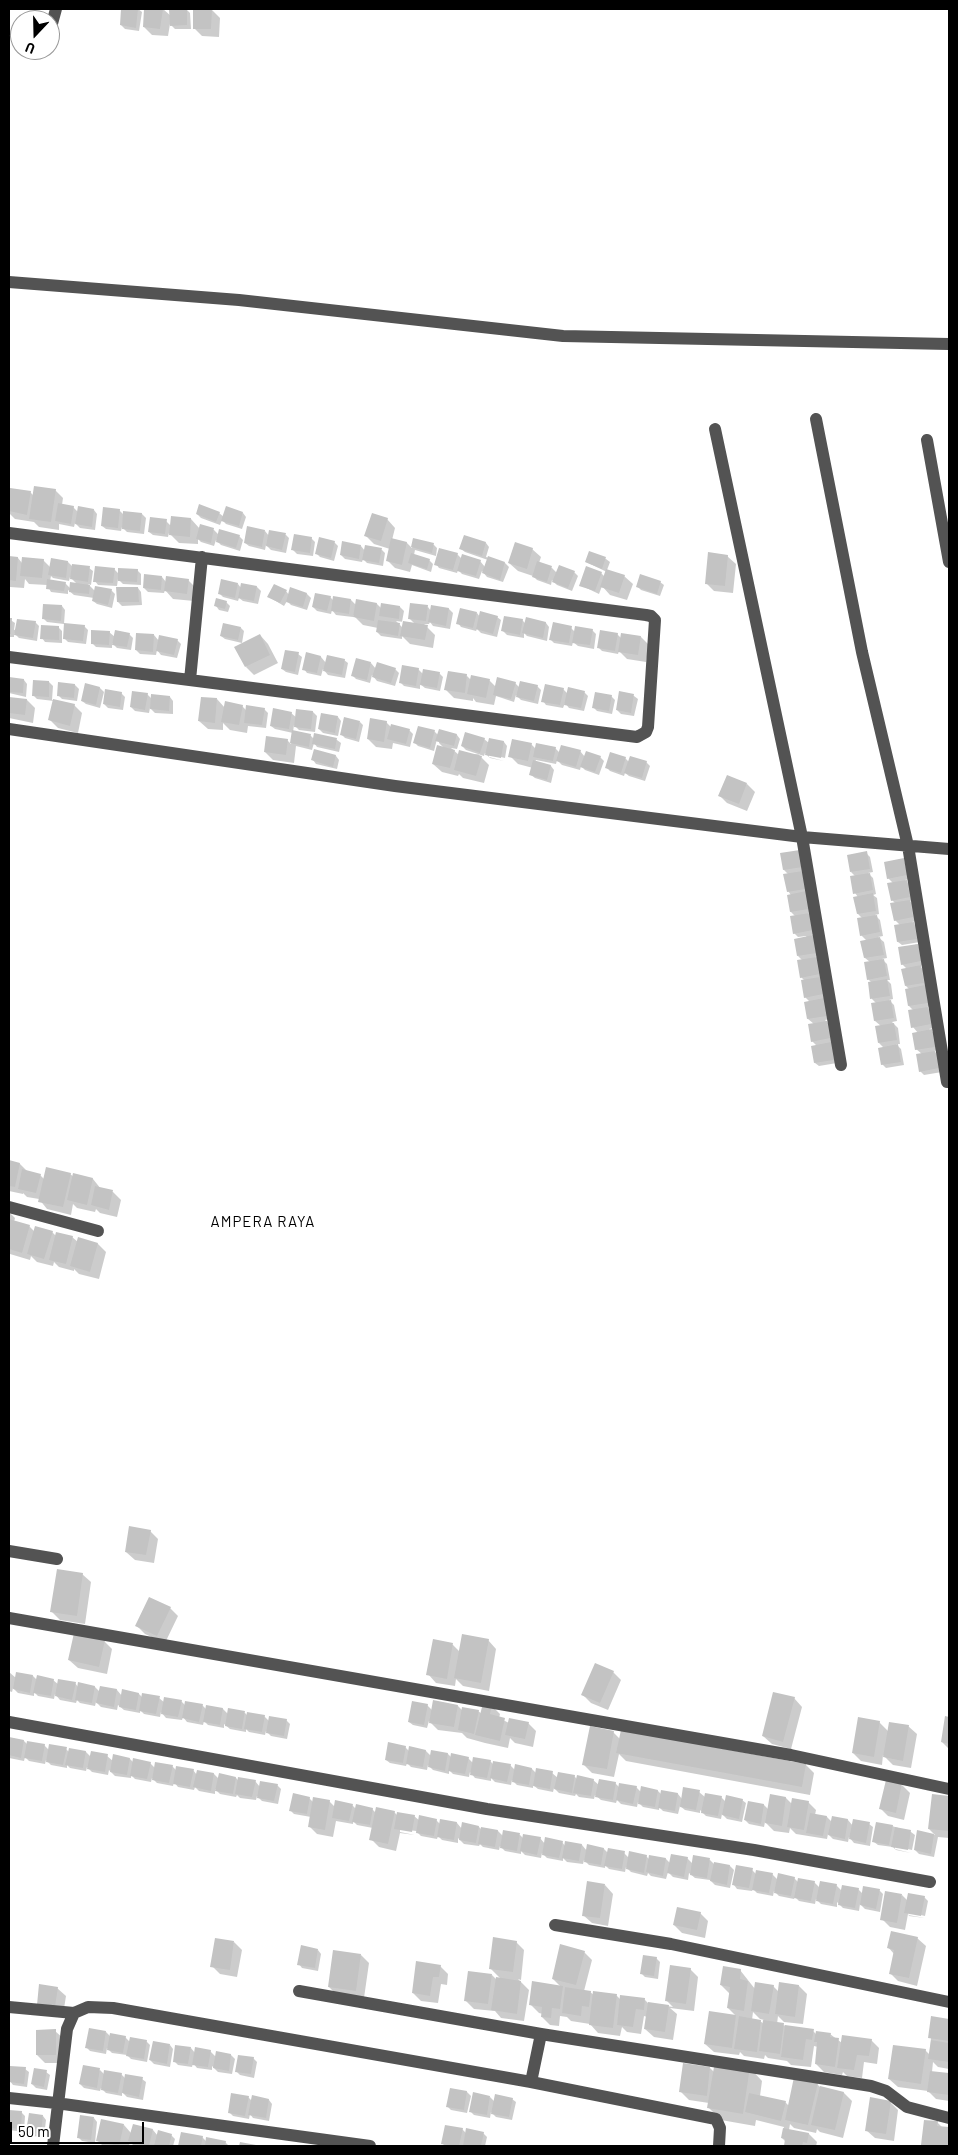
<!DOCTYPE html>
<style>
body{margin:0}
#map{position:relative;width:958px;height:2155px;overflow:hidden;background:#fff;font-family:Barlow,sans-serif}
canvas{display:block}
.frame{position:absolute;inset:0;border:10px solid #000;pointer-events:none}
.north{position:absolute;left:10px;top:10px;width:50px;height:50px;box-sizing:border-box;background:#fff;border:1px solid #999;border-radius:50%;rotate:201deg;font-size:14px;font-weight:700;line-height:20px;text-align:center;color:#000}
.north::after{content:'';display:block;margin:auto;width:18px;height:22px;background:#000;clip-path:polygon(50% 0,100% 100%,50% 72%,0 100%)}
.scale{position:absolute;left:10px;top:2122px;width:134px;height:22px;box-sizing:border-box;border:2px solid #000;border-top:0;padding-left:6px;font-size:15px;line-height:18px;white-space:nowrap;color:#000;-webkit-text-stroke:4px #fff;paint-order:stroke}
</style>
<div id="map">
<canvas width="958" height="2155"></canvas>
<div class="frame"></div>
<div class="north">U</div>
<div class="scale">50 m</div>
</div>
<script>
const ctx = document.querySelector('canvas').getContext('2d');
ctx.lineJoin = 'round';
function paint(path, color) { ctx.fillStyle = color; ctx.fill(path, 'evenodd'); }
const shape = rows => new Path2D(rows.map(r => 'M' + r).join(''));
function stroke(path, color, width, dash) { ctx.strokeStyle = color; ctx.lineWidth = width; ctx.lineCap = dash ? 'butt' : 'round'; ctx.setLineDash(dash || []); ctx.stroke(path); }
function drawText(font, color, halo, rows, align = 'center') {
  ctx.font = font + ' Barlow,sans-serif'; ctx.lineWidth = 4; ctx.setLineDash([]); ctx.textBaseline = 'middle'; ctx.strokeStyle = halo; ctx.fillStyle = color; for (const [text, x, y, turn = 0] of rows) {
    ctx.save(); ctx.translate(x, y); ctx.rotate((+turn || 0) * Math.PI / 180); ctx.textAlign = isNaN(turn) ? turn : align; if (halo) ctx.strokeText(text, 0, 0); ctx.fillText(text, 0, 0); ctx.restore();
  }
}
const shadow = shape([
 [122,9,138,9,142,12,139,31,125,29,121,25],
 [145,9,163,9,171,16,186,9,190,13,191,29,175,29,170,24,168,36,152,35,144,27],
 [212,10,220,18,219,37,202,36,194,28],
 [11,489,30,492,34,496,55,490,63,498,62,505,73,507,78,512,94,510,97,514,95,530,80,528,75,523,74,527,59,524,59,530,39,527,34,522,15,519,9,513],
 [119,510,124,515,142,514,146,518,144,534,127,532,122,527,121,531,106,529,102,526],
 [219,513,224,517,243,513,246,517,242,529,226,524,222,520,220,525,201,518,197,514],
 [191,519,200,529,214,530,219,535,239,536,243,540,240,551,221,545,216,540,214,546,201,542,198,539,198,544,179,543,169,533,168,537,153,535,149,532,166,521,171,526],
 [387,519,395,528,392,540,407,543,412,548,414,540,434,545,437,548,436,556,415,550,414,555,429,560,433,564,431,572,412,565,410,572,395,568,387,560,390,549,374,544,366,536],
 [265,531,269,536,286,535,289,538,286,553,271,550,266,545,265,550,249,546,245,543],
 [311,538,315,542,313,556,297,554,293,550],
 [334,542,338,546,334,561,320,557,316,553],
 [486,543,489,547,486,557,505,563,509,567,503,582,487,577,482,571,479,579,462,574,458,570,457,573,439,568,436,564,457,554,462,559,480,561,485,567,488,560,465,552,461,549],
 [361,546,365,551,382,550,385,553,383,566,367,563,363,559,362,562,345,559,341,555],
 [532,549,541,557,539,563,552,568,557,573,574,572,578,576,572,591,557,585,552,580,551,585,537,580,533,576,518,571,509,563],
 [590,552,606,559,610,562,607,570,624,576,633,584,627,600,610,595,602,586,599,594,580,585,601,573,605,577,607,572,586,562],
 [727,556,736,564,733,593,714,591,706,583],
 [9,557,18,558,22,563,43,560,51,568,68,562,73,567,89,568,93,571,91,585,88,584,95,591,111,590,115,594,112,608,97,604,93,601,94,598,74,595,68,590,68,594,51,592,47,585,29,584,25,579,24,588,10,587],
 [51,576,53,578,69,581,70,577,77,584,71,589,65,583,50,581],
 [114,569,119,574,137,570,141,574,141,585,123,584,118,579,117,586,98,585,95,581],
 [162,577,166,582,188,580,196,588,194,601,173,599,165,590,164,593,148,592,144,588],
 [660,582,664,585,660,596,641,590,637,586],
 [238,584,241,588,257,587,261,591,258,604,243,601,239,598,238,601,223,597,219,593],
 [138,588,141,592,142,605,122,606,118,602],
 [291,589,307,594,311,598,307,610,291,605,287,601,284,606,269,597,286,591,289,595],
 [330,597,334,601,351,600,357,606,377,604,381,608,400,607,404,611,402,622,415,624,409,618,428,607,431,611,449,609,453,613,450,629,433,626,430,622,429,624,424,624,435,635,433,648,410,644,402,636,402,639,381,636,377,632,378,628,363,625,353,615,353,617,336,615,332,610,331,614,317,611,313,607],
 [396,621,404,622,403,628],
 [226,602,230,606,228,612,219,610,216,606],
 [62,606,65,610,64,624,47,622,43,618],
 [477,613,480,617,497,617,501,620,497,637,481,633,477,629,476,631,461,627,458,623],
 [9,619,15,623,14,630,35,622,39,626,37,641,19,638,14,633,14,637,9,637],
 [522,620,526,624,546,623,549,627,547,641,527,636,524,633,524,638,507,635,503,631],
 [84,626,88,630,86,644,68,642,64,638],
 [58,627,62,631,62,643,45,642,42,638],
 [241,628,244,631,242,643,225,639,221,636],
 [571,628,575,632,592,630,596,634,594,649,578,646,573,642,572,646,554,643,550,639],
 [109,632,115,637,129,634,133,638,131,650,117,648,112,643,112,648,96,647,92,643],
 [617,634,621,638,641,637,649,645,646,662,627,659,619,651,618,654,602,651,598,647],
 [154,635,159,641,177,640,181,644,177,658,161,655,157,650,156,655,140,654,136,650],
 [260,635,268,644,278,663,254,675,246,667],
 [298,654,302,657,298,675,286,672,282,669],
 [307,654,321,657,326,663,344,660,348,663,345,678,328,675,323,669,321,676,307,673,304,669],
 [371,663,376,669,395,669,399,673,395,686,377,681,372,675,370,683,356,679,352,675],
 [418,669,423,674,439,673,443,677,440,691,425,688,420,684,420,689,404,686,400,682],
 [467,676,471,680,489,680,496,687,515,683,520,688,537,686,541,690,538,704,521,700,516,695,514,702,496,696,494,705,476,702,473,698,473,701,454,698,446,690],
 [9,679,24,680,27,684,26,697,9,693],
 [49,682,53,686,52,700,74,705,82,713,78,733,58,728,50,720,54,701,37,699,34,696],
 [75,685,79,689,77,701,62,699,58,695],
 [86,685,100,688,104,692,100,708,86,704,82,701],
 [563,689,568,694,584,692,588,696,584,711,569,708,565,703,563,708,546,705,543,701],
 [121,693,125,697,123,710,108,708,104,704],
 [620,693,634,696,638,699,634,716,621,714,617,710],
 [147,694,152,699,170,697,173,701,173,714,155,713,150,708,149,713,135,711,131,707],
 [611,696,615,700,612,714,597,711,593,707],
 [9,698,27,700,35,708,33,723,9,718],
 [217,699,225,708,242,706,247,711,264,709,268,713,266,728,248,726,247,733,230,730,223,723,223,730,208,729,199,721],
 [297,710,313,712,317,716,315,732,299,730,294,725,293,732,311,736,314,739,315,735,337,740,341,743,339,752,317,747,314,743,312,750,296,746,294,763,273,760,265,752,287,740,291,744,293,733,275,729,271,726,291,713,297,718],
 [338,717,341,721,338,736,323,733,319,729],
 [360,722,363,725,359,742,345,738,341,734],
 [386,722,392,728,409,730,413,734,410,747,393,743,392,749,376,747,368,739],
 [434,731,438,735,457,735,460,739,457,749,451,748,459,755,478,754,489,765,484,783,463,778,459,774,458,776,442,772,433,764,444,748,439,743,439,740,437,739,434,751,418,746,415,743],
 [484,739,489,743,504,742,507,746,505,758,489,754,489,757,504,761,490,758,485,753,484,756,466,750,462,746],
 [531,744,536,749,555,748,560,753,580,751,585,757,600,757,604,761,599,775,585,770,581,766,580,770,562,765,557,760,556,764,536,760,535,762,551,766,554,770,551,783,535,778,531,775,533,768,518,764,510,756],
 [336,756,339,760,337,769,316,764,313,760],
 [625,758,629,762,646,762,650,766,645,781,629,776,625,773,624,776,610,771,606,767],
 [747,784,755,792,747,811,727,803,719,795],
 [866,853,870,857,873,872,868,873,873,878,876,894,873,895,877,898,879,914,875,915,880,920,883,936,878,937,884,942,887,958,882,959,887,964,890,980,887,980,891,984,893,999,889,1000,894,1005,897,1021,892,1022,898,1028,900,1044,896,1044,901,1049,904,1065,886,1068,882,1064,884,1048,879,1043,881,1026,875,1021,877,1004,872,999,869,983,872,983,868,979,870,962,865,958,867,941,861,935,863,919,858,914,858,897,855,893,856,877,851,872],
 [782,854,806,870,801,871,806,876,812,912,808,913,813,918,816,934,811,935,817,940,820,956,815,957,820,962,830,1019,825,1020,831,1026,837,1063,819,1066,815,1063,817,1046,812,1041,814,1024,808,1019,810,1002,805,997,805,981,801,977,803,961,798,956,807,938,806,936,798,937,794,933,796,917,791,912,791,895,788,891,789,875,784,870],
 [903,859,910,879,905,880,910,885,913,900,910,901,914,905,917,921,912,922,917,927,920,942,902,945,898,942,900,925,895,920,896,904,892,900,893,883,888,878],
 [916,944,921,949,924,965,919,966,924,970,931,1006,927,1007,931,1012,934,1028,929,1029,935,1034,938,1050,934,1051,939,1056,942,1072,924,1075,920,1071,922,1054,916,1049,918,1033,913,1027,914,1011,909,1006,909,989,906,986,907,969,902,964],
 [9,1161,20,1164,28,1172,40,1175,44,1179,70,1174,74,1177,74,1174,93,1179,101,1189,113,1192,121,1200,117,1217,100,1213,96,1209,95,1212,77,1208,73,1204,71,1215,47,1209,39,1199,27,1197,23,1193,23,1194,9,1191],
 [9,1212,15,1218,14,1222,29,1226,35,1232,52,1232,56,1236,72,1237,78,1242,79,1239,98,1244,106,1252,99,1279,79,1274,74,1269,74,1271,59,1267,54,1262,53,1266,37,1262,31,1256,30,1260,10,1254],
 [150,1531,158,1539,154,1563,135,1560,126,1552],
 [82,1574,91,1582,85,1624,60,1620,52,1612],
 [170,1608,178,1616,165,1643,145,1634,137,1626],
 [488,1640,496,1649,489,1691,463,1686,456,1679,455,1686,436,1683,428,1674,434,1641,453,1645,460,1652],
 [104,1641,112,1649,107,1674,78,1668,69,1660],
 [9,1672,16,1678,17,1673,33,1676,37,1680,53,1680,59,1685,75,1683,78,1687,95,1687,100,1692,117,1690,122,1696,139,1694,143,1698,159,1698,165,1703,181,1701,186,1706,202,1705,206,1709,223,1709,228,1714,245,1713,248,1716,264,1716,269,1721,286,1720,290,1724,287,1739,271,1736,266,1731,265,1735,249,1732,246,1729,246,1732,230,1729,224,1724,224,1728,208,1725,204,1721,203,1725,187,1722,183,1717,182,1720,166,1718,161,1712,160,1717,144,1714,140,1710,140,1713,124,1710,118,1705,117,1710,101,1707,96,1702,95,1706,80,1703,77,1700,76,1703,60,1700,55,1694,54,1699,38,1696,34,1692,34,1696,18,1693,13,1688,12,1692,9,1691],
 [613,1672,621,1680,608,1710,591,1703,583,1695],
 [794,1698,802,1707,791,1749,772,1744,763,1736],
 [427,1705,432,1710,458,1706,463,1711,478,1711,482,1714,492,1706,500,1714,499,1718,509,1723,528,1723,536,1731,533,1747,515,1743,510,1738,508,1748,485,1743,467,1738,462,1733,438,1730,429,1721,427,1728,413,1725,409,1722],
 [946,1718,949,1718,949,1758,949,1749,942,1742],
 [879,1722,889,1732,908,1726,917,1734,911,1768,893,1765,883,1755,882,1765,861,1761,853,1753],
 [613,1732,620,1739,806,1765,814,1773,810,1795,626,1761,619,1754,614,1777,592,1773,584,1765],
 [9,1739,24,1741,28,1745,44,1745,49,1750,66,1749,69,1752,86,1752,91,1757,107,1756,113,1761,130,1759,134,1763,150,1763,155,1768,172,1766,177,1771,193,1770,197,1775,214,1774,219,1779,236,1778,239,1781,255,1781,260,1787,277,1785,281,1789,278,1804,262,1801,257,1796,256,1800,240,1798,237,1795,236,1797,220,1794,215,1789,215,1794,199,1791,195,1787,194,1790,178,1787,174,1782,173,1786,157,1783,152,1778,151,1782,135,1779,131,1775,131,1778,115,1776,109,1770,108,1775,92,1772,87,1767,86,1771,70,1768,67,1765,67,1768,51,1765,46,1760,45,1764,29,1761,25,1757,24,1761,9,1758],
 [405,1747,409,1751,426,1751,431,1756,448,1754,452,1758,468,1758,473,1763,490,1761,494,1765,510,1765,515,1770,516,1766,532,1769,536,1773,552,1773,558,1778,574,1776,577,1779,593,1780,599,1785,615,1783,620,1788,636,1787,641,1792,658,1791,661,1794,678,1794,682,1799,699,1792,705,1797,721,1797,726,1802,742,1800,746,1803,742,1822,727,1819,722,1814,721,1819,706,1816,700,1810,700,1813,685,1810,680,1806,678,1814,663,1811,659,1807,659,1810,643,1807,638,1802,637,1807,621,1804,617,1800,616,1803,601,1800,595,1795,594,1799,579,1797,576,1794,575,1796,559,1793,554,1788,553,1792,538,1789,533,1785,533,1788,517,1785,512,1780,511,1785,495,1782,491,1778,491,1781,475,1778,470,1772,469,1777,453,1774,449,1770,449,1774,433,1770,428,1765,427,1770,411,1767,407,1763,406,1766,390,1763,386,1760],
 [902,1785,910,1793,904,1820,888,1816,880,1808],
 [933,1795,949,1797,949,1838,938,1837,934,1857,919,1854,915,1850,918,1832,935,1835,929,1829],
 [771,1796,786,1798,792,1804,808,1802,816,1810,815,1815,827,1817,832,1822,848,1820,853,1826,869,1824,873,1827,870,1846,854,1843,849,1837,848,1842,833,1839,828,1834,827,1839,796,1834,790,1828,789,1833,774,1831,765,1822,764,1827,749,1824,745,1820,749,1802,764,1805,768,1809],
 [309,1798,313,1802,329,1801,335,1807,352,1805,356,1809,372,1809,376,1813,394,1812,398,1816,414,1816,420,1821,436,1820,440,1824,457,1823,462,1829,479,1827,482,1830,498,1831,503,1836,520,1835,524,1839,540,1838,545,1844,562,1842,565,1846,582,1845,587,1851,604,1849,608,1853,624,1853,629,1858,646,1856,649,1859,666,1859,671,1864,687,1858,693,1864,710,1860,714,1864,730,1866,734,1870,730,1888,715,1885,710,1880,695,1878,689,1873,688,1880,673,1877,668,1872,666,1879,651,1876,648,1873,647,1876,631,1872,626,1867,625,1872,609,1869,605,1865,605,1868,589,1865,584,1860,583,1864,567,1862,563,1858,563,1861,547,1858,542,1853,541,1858,525,1855,521,1851,521,1854,505,1851,500,1846,499,1850,483,1847,480,1844,479,1846,464,1844,458,1838,458,1843,442,1840,438,1836,437,1839,421,1836,416,1831,400,1829,400,1832,415,1835,400,1833,396,1851,379,1847,371,1839,373,1828,357,1825,353,1821,353,1824,336,1821,333,1837,317,1834,309,1826,311,1817,294,1814,291,1811],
 [892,1826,911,1832,915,1835,912,1850,895,1846,895,1849,911,1853,896,1850,893,1847,878,1845,874,1842],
 [752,1870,756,1874,772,1874,778,1880,794,1878,798,1882,814,1882,820,1888,836,1885,842,1891,858,1889,863,1894,879,1890,883,1894,880,1912,865,1909,860,1904,859,1911,843,1908,837,1902,837,1907,821,1904,816,1899,815,1904,799,1901,795,1897,794,1899,779,1896,774,1891,773,1896,757,1893,753,1889,752,1891,737,1889,734,1885],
 [605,1885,613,1894,608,1926,592,1923,583,1915],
 [902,1895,908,1901,924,1897,928,1901,925,1916,908,1912,908,1915,925,1918,909,1916,908,1914,905,1930,890,1927,882,1919],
 [700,1913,708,1921,705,1938,682,1933,674,1925],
 [917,1938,926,1946,917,1986,898,1981,890,1973,894,1954,888,1947],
 [234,1942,242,1950,237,1977,220,1974,212,1966],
 [516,1942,524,1950,521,1980,518,1979,529,1990,524,2021,501,2018,495,2011,474,2009,465,2000,492,1975,497,1980,501,1979,490,1968],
 [318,1950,321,1954,318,1971,302,1968,299,1964],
 [584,1952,592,1960,584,1991,590,1992,594,1995,617,1996,621,2000,645,2000,648,2003,673,2007,666,2000,690,1969,698,1977,694,2011,670,2008,677,2014,673,2040,654,2037,645,2029,647,2017,644,2016,641,2034,627,2032,622,2027,620,2036,598,2033,590,2024,571,2021,567,2017,560,2016,559,2026,550,2025,542,2017,543,2014,539,2013,531,2005,561,1987,553,1979],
 [361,1955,369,1963,364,1998,337,1995,329,1987],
 [656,1958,660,1962,658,1979,645,1977,642,1974],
 [440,1966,448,1974,447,1985,441,1984,438,2003,421,2001,413,1993],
 [740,1970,755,1989,773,1986,779,1992,799,1986,807,1994,803,2024,784,2022,778,2016,777,2024,813,2031,816,2034,830,2034,842,2043,871,2040,879,2048,877,2064,864,2062,862,2078,847,2076,843,2072,842,2075,824,2072,816,2064,818,2047,814,2046,811,2067,791,2065,787,2061,768,2058,765,2055,764,2059,744,2056,740,2052,739,2055,714,2052,705,2044,710,2012,736,2016,728,2008,730,1994,721,1985],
 [753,2012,760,2019,764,2020,764,2024,760,2021,752,2020],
 [57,1988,66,1996,63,2015,46,2012],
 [932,2018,949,2020,949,2069,938,2067,933,2062,932,2072,949,2074,949,2101,936,2099,928,2091,898,2087,889,2079,925,2050,930,2055],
 [55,2031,64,2039,64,2063,45,2063,37,2055],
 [106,2032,111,2037,125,2037,130,2042,146,2041,150,2045,147,2062,131,2059,127,2055,112,2053,107,2048,106,2054,90,2051,86,2047],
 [170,2045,173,2049,170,2067,154,2064,150,2060],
 [191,2048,195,2053,210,2051,216,2057,231,2055,235,2059,232,2074,218,2072,212,2066,212,2070,197,2068,193,2063,192,2067,178,2065,174,2061],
 [253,2058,257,2062,254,2078,240,2075,237,2072],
 [710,2068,714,2072,750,2068,762,2081,760,2096,785,2102,789,2106,817,2084,821,2088,844,2093,852,2101,843,2138,820,2132,817,2129,816,2133,794,2128,790,2124,789,2130,809,2134,817,2142,816,2146,785,2146,786,2142,782,2138,784,2127,756,2120,755,2126,721,2120,708,2107,709,2103,689,2100,681,2092],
 [25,2069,29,2072,27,2087,13,2085,10,2081],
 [100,2070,105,2075,121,2074,126,2079,142,2079,146,2082,143,2100,127,2097,122,2092,122,2096,106,2093,101,2088,100,2091,84,2088,80,2084],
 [46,2072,50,2075,47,2090,36,2088,32,2084],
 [451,2089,467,2092,471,2096,467,2113,451,2110,448,2107],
 [248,2097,252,2101,269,2100,272,2104,269,2121,253,2118,250,2114,249,2119,233,2116,229,2112],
 [490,2097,495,2102,512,2099,516,2102,512,2120,496,2117,491,2112,490,2118,474,2115,471,2112],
 [890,2102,898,2110,894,2141,875,2138,866,2130],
 [9,2111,22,2113,25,2116,24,2132,9,2130],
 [43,2116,46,2120,44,2137,31,2136,28,2132],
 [94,2118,97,2122,95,2143,82,2141,78,2137],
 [937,2122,943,2128,949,2129,949,2146,924,2146,923,2145],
 [124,2125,131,2133,153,2130,158,2136,171,2135,175,2139,173,2146,134,2146,130,2142,129,2146,103,2146,97,2140],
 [462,2129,467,2134,483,2133,487,2137,485,2146,445,2146,443,2144],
 [182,2133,202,2137,207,2142,225,2142,229,2146,180,2146]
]);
const building = shape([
 [121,9,138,9,136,28,120,25],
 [144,9,163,9,160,29,143,27],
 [169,9,187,9,187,25,170,26],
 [193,9,212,9,211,29,193,29],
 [34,486,56,489,51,522,29,519],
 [10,488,31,491,27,515,9,511],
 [58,503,74,506,71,524,55,521],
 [199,504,220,512,216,522,196,514],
 [78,506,94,509,92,527,75,524],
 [226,506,243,512,239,526,221,521],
 [103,507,120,509,118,528,101,526],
 [123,511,142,513,140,531,122,529],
 [372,513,388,518,381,541,364,536],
 [171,516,191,518,190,537,169,535],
 [150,517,167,519,165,534,148,532],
 [200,524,214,528,211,543,196,539],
 [247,526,265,530,262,547,244,543],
 [219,529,240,535,236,548,216,542],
 [269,530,286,533,282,550,266,546],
 [294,534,312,537,310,553,291,550],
 [464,535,486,542,482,556,459,549],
 [319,537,335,541,331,558,315,554],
 [391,538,407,542,402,565,386,561],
 [413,538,434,543,432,553,411,547],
 [342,541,361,545,359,559,340,555],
 [515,542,533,548,527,569,508,563],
 [365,545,382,548,379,563,362,560],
 [439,548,458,553,453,570,434,565],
 [589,551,606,557,602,569,585,562],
 [708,552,728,555,725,586,705,584],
 [411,553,430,559,427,569,408,563],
 [462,554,481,560,476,576,457,571],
 [9,556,18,557,16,581,9,580],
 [488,556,505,562,500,580,482,573],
 [22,557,44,559,42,578,20,576],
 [51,558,68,561,66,578,48,575],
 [537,561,552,566,547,582,532,577],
 [72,564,90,566,88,582,70,579],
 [559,565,575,571,568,588,552,582],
 [95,566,115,568,113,583,93,582],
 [586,566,602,572,595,591,579,586],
 [118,568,138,569,137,582,118,581],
 [606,569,625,575,619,593,600,587],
 [144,574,162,576,161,590,143,588],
 [640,574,661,581,657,594,636,587],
 [166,576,189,579,187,594,164,591],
 [47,579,66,582,64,591,46,589],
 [221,579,238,583,235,598,218,594],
 [70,582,90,585,89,594,69,592],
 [241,583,257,586,254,601,238,598],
 [274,584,287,590,280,603,267,597],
 [95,586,112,589,108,605,92,601],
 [116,587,138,587,139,602,117,602],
 [290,587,307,593,303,607,286,602],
 [315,593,331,596,327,611,312,607],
 [333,596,351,599,349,614,331,611],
 [216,598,227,601,225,609,214,606],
 [356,599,377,603,374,621,353,617],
 [381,603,400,606,399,619,379,616],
 [410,603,428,605,426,621,408,619],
 [43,604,62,605,61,621,42,619],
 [431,605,449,608,446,626,428,622],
 [460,608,477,612,473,628,456,624],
 [480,611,498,616,493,634,476,629],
 [504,616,523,619,520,635,501,631],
 [526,617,546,622,543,638,522,633],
 [9,618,12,618,11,634,9,634],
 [17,619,36,621,33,638,14,635],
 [378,620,400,623,398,636,376,632],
 [403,621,428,625,425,640,400,636],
 [553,622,572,626,569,643,549,640],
 [64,623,85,625,83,641,63,639],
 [223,623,241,627,238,640,220,636],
 [41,625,59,626,59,640,40,639],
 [575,626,593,629,590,645,572,643],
 [91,630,110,631,109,645,91,644],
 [115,630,130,633,127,647,112,645],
 [600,630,618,633,615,651,597,648],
 [136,633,154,634,153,652,135,650],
 [621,633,641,636,638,655,618,652],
 [260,634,270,655,245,667,234,647],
 [159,635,178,639,174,655,156,651],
 [285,650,299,652,295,672,281,669],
 [306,652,321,656,317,673,302,670],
 [327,655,345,659,342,675,323,671],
 [356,658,371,662,367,680,351,676],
 [377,662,396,668,391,683,372,677],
 [402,665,419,668,416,686,399,683],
 [423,669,440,672,437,688,420,685],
 [448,671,467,674,465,693,444,690],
 [471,675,490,679,486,698,467,694],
 [9,677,24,679,23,693,9,692],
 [497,677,516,682,511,699,493,695],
 [33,680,49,681,49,697,32,696],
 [520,681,538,685,534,701,516,697],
 [58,682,75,684,74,698,57,696],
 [85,683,100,687,96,705,81,701],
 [545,684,564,688,560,705,541,702],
 [568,687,585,691,581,708,564,705],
 [105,689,122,692,120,707,103,704],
 [132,691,148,693,145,710,130,707],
 [619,691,634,694,631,713,616,710],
 [595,692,612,695,609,711,592,708],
 [151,694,170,696,169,711,150,709],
 [9,697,27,699,25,715,9,713],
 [201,697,217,698,215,723,198,721],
 [53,699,75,704,70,726,48,720],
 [225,701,243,705,239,725,221,722],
 [246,705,265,708,262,725,244,723],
 [273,708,292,712,289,729,270,726],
 [296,709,313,711,311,729,294,727],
 [321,713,338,716,335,733,318,729],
 [344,717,360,721,356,739,340,735],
 [370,718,387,721,384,742,367,739],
 [391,724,410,729,406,744,387,739],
 [418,726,435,730,430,748,413,743],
 [439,729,457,734,454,746,435,741],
 [292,730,311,734,309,747,290,743],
 [465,732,485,738,480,753,461,746],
 [314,733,337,738,335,749,312,744],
 [266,736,288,739,286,755,264,752],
 [489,738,504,741,501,758,485,755],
 [512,739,532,743,528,761,508,757],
 [536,743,556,747,553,761,533,757],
 [437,745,455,750,450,768,432,764],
 [561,745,581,750,576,767,556,761],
 [314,749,336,755,333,767,311,760],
 [459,750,482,756,476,776,454,770],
 [586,751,601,756,595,772,580,767],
 [610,752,626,757,621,773,605,768],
 [630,756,647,761,642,778,624,773],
 [533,760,551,765,547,780,529,775],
 [727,775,747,783,739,804,718,796],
 [800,850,803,867,783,870,780,853],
 [867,851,870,869,850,872,847,855],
 [904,858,907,875,887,879,884,862],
 [803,871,806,889,787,892,783,874],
 [870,873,873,890,853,894,850,876],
 [907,880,910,897,891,901,887,883],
 [806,891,809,909,790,912,787,895],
 [873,893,876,911,857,914,853,897],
 [910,900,913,917,894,921,890,903],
 [810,913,813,930,793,934,790,916],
 [877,915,880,932,860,936,857,918],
 [914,922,917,939,897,942,894,925],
 [813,935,817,953,797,956,794,939],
 [880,937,884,955,864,958,860,941],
 [918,944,921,961,901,965,898,947],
 [817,957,820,974,800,978,797,960],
 [884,959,887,976,867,980,864,962],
 [921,965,924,983,905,986,901,969],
 [820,977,823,994,804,998,801,980],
 [887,979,890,996,870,999,868,982],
 [925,985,928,1003,908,1006,905,989],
 [824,998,827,1016,807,1019,804,1002],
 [891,1000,894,1018,874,1021,871,1003],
 [928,1007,931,1024,911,1028,908,1010],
 [827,1021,830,1038,811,1042,808,1024],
 [894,1023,897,1040,878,1043,875,1026],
 [932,1029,935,1047,915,1050,912,1033],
 [831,1042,834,1060,814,1063,811,1046],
 [898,1044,901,1062,881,1065,878,1048],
 [935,1051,939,1068,919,1072,916,1054],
 [9,1160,20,1163,15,1187,9,1186],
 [46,1167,71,1173,63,1207,38,1202],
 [22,1169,41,1174,36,1193,18,1189],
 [73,1173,93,1178,87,1205,67,1200],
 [95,1186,113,1190,109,1210,91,1205],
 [9,1219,30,1225,22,1253,9,1249],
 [35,1226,53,1231,44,1259,27,1254],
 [56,1232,73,1236,66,1264,49,1260],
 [78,1237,98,1243,90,1272,70,1266],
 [129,1526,151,1530,146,1555,125,1552],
 [57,1569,83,1573,77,1616,50,1612],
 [149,1597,171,1607,157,1636,135,1626],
 [74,1633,105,1640,99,1667,68,1660],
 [462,1634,489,1639,481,1683,454,1678],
 [433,1639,453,1643,447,1679,426,1675],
 [595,1663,614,1671,600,1703,581,1695],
 [16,1672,33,1675,30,1693,13,1689],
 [37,1675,54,1679,51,1696,33,1693],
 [58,1679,76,1682,72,1700,55,1696],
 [78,1682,95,1686,92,1703,75,1700],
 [100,1686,117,1689,114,1707,96,1703],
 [122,1689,139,1693,136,1710,119,1707],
 [773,1692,795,1697,783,1742,762,1736],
 [142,1693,160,1696,156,1714,139,1711],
 [164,1697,182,1700,178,1717,161,1714],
 [433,1700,458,1705,454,1727,429,1723],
 [185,1701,203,1704,199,1722,182,1718],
 [412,1701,428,1704,424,1725,408,1722],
 [483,1703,492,1705,490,1714,505,1718,500,1741,475,1735],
 [206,1705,223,1708,220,1725,203,1722],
 [462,1707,479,1710,474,1734,458,1730],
 [228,1708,245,1711,242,1729,225,1726],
 [247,1712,265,1715,262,1732,244,1729],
 [269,1716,287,1719,284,1736,266,1733],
 [945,1716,949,1717,949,1744,941,1742],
 [858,1717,880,1721,874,1757,852,1753],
 [509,1718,529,1722,525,1739,505,1735],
 [889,1722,909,1725,903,1761,883,1757],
 [590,1726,614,1731,607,1769,582,1765],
 [621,1730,806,1764,802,1787,616,1753],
 [9,1737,24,1740,21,1758,9,1755],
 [27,1741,45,1744,42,1761,24,1758],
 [388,1742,406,1746,403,1763,385,1760],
 [49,1744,67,1747,63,1765,46,1762],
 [409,1746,426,1750,423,1767,406,1764],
 [69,1748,86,1751,83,1768,65,1765],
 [431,1750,448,1753,445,1771,428,1767],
 [91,1751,108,1754,105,1772,87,1769],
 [451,1753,469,1757,465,1774,448,1771],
 [113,1754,130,1758,127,1775,110,1772],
 [473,1757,491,1760,487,1778,470,1775],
 [133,1758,151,1762,147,1779,130,1776],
 [493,1761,511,1764,507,1782,490,1778],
 [155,1762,173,1765,169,1783,152,1780],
 [515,1764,532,1768,529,1785,512,1782],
 [176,1766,194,1769,190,1787,173,1784],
 [536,1768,553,1771,550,1789,533,1786],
 [197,1770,214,1773,211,1791,193,1787],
 [558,1772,575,1775,572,1793,554,1789],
 [219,1773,236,1777,233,1794,215,1791],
 [577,1775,594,1779,591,1796,573,1793],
 [238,1777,256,1780,252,1797,235,1794],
 [599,1779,616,1782,613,1800,595,1797],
 [886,1780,902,1783,896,1813,879,1809],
 [260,1781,278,1784,274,1801,257,1798],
 [619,1783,637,1786,633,1804,616,1800],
 [641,1786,658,1790,655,1807,638,1804],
 [683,1787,700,1790,696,1810,680,1807],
 [661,1790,678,1793,675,1811,658,1808],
 [293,1793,310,1797,307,1814,289,1811],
 [705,1793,722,1796,718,1816,701,1813],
 [770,1794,786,1797,782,1826,765,1823],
 [932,1794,949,1796,949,1831,928,1829],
 [726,1795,743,1799,739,1819,722,1815],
 [313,1797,330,1800,325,1830,308,1827],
 [792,1798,809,1801,804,1830,787,1827],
 [335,1800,353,1804,349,1821,332,1818],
 [748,1801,764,1804,761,1824,744,1820],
 [356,1804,373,1808,370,1825,352,1822],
 [376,1807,395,1811,388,1844,369,1840],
 [397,1812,415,1815,412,1832,394,1829],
 [810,1813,827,1816,823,1836,806,1833],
 [419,1815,437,1819,434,1836,416,1833],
 [832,1816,848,1819,845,1839,828,1835],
 [440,1819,457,1822,454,1840,437,1837],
 [853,1819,870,1822,866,1843,849,1839],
 [462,1822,479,1826,476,1843,459,1840],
 [876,1822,893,1825,889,1845,872,1842],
 [481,1827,498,1830,495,1847,478,1844],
 [895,1827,911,1830,908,1850,891,1847],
 [503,1830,520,1833,517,1851,500,1848],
 [917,1830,934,1834,931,1854,914,1850],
 [523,1834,541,1837,537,1855,520,1851],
 [545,1837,563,1841,559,1858,542,1855],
 [565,1841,582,1844,579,1861,562,1858],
 [587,1844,604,1848,601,1865,584,1862],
 [608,1848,625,1851,622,1869,604,1866],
 [629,1851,647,1855,644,1873,626,1869],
 [671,1854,688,1857,684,1877,667,1873],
 [649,1855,666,1858,663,1876,646,1872],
 [693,1855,710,1858,707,1878,690,1875],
 [714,1862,730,1865,727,1885,710,1881],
 [736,1865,753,1868,749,1888,732,1885],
 [756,1870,773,1873,769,1893,752,1890],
 [778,1873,795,1877,791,1896,774,1893],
 [798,1878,815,1881,811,1901,794,1898],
 [587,1881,605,1884,600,1918,582,1916],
 [820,1881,837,1884,833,1904,816,1901],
 [842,1885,859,1888,855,1908,838,1905],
 [863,1886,880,1889,876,1909,860,1905],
 [885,1891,902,1894,897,1923,880,1920],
 [908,1893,925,1896,921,1916,904,1913],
 [677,1907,701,1912,697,1930,673,1925],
 [891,1931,918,1937,909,1978,889,1974,894,1950,887,1948],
 [493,1937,517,1941,513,1972,489,1969],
 [215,1938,234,1941,230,1970,210,1967],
 [560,1944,585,1951,576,1985,552,1979],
 [301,1945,318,1949,315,1968,297,1965],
 [333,1950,361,1954,356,1991,328,1987],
 [643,1955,657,1957,654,1976,640,1974],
 [416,1961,441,1965,439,1977,433,1977,430,1996,412,1993],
 [670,1965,691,1968,686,2004,665,2001],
 [723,1966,741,1969,740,1979,748,1981,744,2011,727,2008,730,1987,720,1985],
 [468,1971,492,1974,488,2004,464,2001],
 [496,1977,521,1981,517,2014,491,2010],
 [532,1981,563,1986,560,2009,552,2008,551,2018,541,2017,542,2007,529,2005],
 [755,1982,774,1985,769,2014,751,2011],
 [779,1982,799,1985,795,2017,775,2014],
 [39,1984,58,1987,55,2007,37,2005],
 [565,1987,591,1991,589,2007,582,2006,581,2016,562,2013],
 [593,1991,617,1994,613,2028,589,2025],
 [620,1995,645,1998,644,2010,636,2009,633,2027,617,2025],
 [648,2002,669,2005,665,2032,644,2029],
 [709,2011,736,2015,732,2048,704,2044],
 [739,2016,761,2020,757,2052,734,2049],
 [931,2016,949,2019,949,2041,928,2038],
 [763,2020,784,2023,780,2054,759,2051],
 [785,2025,814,2029,812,2040,806,2039,803,2060,781,2057],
 [89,2028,106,2031,103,2051,85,2048],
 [56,2029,56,2055,36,2055,36,2030],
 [816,2031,831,2033,830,2037,839,2038,835,2067,815,2064,817,2042,814,2042],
 [110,2033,126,2036,123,2053,107,2050],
 [842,2035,872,2039,869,2056,857,2055,854,2070,837,2068],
 [130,2037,147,2040,144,2059,126,2056],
 [931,2040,949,2043,949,2062,928,2059],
 [153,2041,170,2044,167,2064,149,2060],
 [175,2045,191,2047,188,2064,173,2062],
 [893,2045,926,2049,921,2084,888,2079],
 [195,2047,211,2050,208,2067,192,2065],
 [216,2051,231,2054,229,2071,213,2068],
 [238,2055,254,2057,251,2074,235,2072],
 [715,2061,750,2067,743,2114,707,2108],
 [683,2063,710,2067,707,2096,679,2092],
 [83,2065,100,2068,97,2088,79,2084],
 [10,2066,26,2067,24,2084,9,2082],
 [34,2068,47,2070,44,2087,31,2084],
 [104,2070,122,2073,118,2093,101,2090],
 [930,2071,949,2073,949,2095,927,2092],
 [125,2074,143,2077,139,2097,122,2093],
 [794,2077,818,2083,808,2125,785,2120],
 [820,2086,844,2092,835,2130,811,2125],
 [450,2088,467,2091,464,2110,446,2107],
 [473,2092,490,2096,487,2115,469,2112],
 [231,2093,249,2096,245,2116,228,2113],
 [749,2093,786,2101,781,2121,745,2112],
 [495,2094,513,2098,509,2117,491,2114],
 [252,2095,269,2099,266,2118,248,2115],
 [870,2097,891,2101,886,2134,865,2131],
 [9,2110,22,2111,21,2129,9,2128],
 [29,2113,43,2115,41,2134,26,2132],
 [80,2115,94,2117,91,2140,77,2138],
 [101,2119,124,2124,119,2146,96,2141],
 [924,2120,938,2121,937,2126,949,2127,949,2146,921,2145],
 [133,2124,153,2129,149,2146,128,2141],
 [445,2125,463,2128,459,2146,441,2144],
 [466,2128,484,2132,481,2146,463,2146],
 [783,2128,809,2133,807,2143,803,2142,802,2146,784,2146,785,2139,781,2138],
 [158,2130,172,2134,169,2146,154,2146],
 [181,2132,203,2136,201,2146,178,2146],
 [206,2137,226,2141,225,2146,205,2146],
 [240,2142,256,2145,256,2146,239,2146]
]);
const minor = shape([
 [50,31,56,9],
 [9,282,239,300,563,336,949,344],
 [816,419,862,652,908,846,947,1082],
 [715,429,802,837,841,1065],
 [927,440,949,562],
 [9,533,646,615,651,616,655,620,648,727,646,732,637,737,9,657],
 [190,680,202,557],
 [9,729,395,786,802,837,949,849],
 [9,1207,98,1231],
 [9,1551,57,1559],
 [9,1618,791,1755,949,1789],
 [9,1722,487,1809,754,1850,930,1882],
 [555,1925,671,1944,949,2002],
 [299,1991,541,2034,871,2086,886,2091,907,2107,949,2118],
 [9,2007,74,2013],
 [531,2082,541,2034],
 [9,2098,56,2103,370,2146],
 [53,2146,67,2029,74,2013,88,2007,113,2008,531,2082,716,2119,720,2128,719,2146]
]);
const quarterNames = [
 ["AMPERA RAYA",263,1222]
];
paint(shadow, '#0003');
paint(building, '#c3c3c3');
stroke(minor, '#535353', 12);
ctx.letterSpacing = '1px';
drawText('15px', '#000', '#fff', quarterNames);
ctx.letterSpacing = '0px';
</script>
